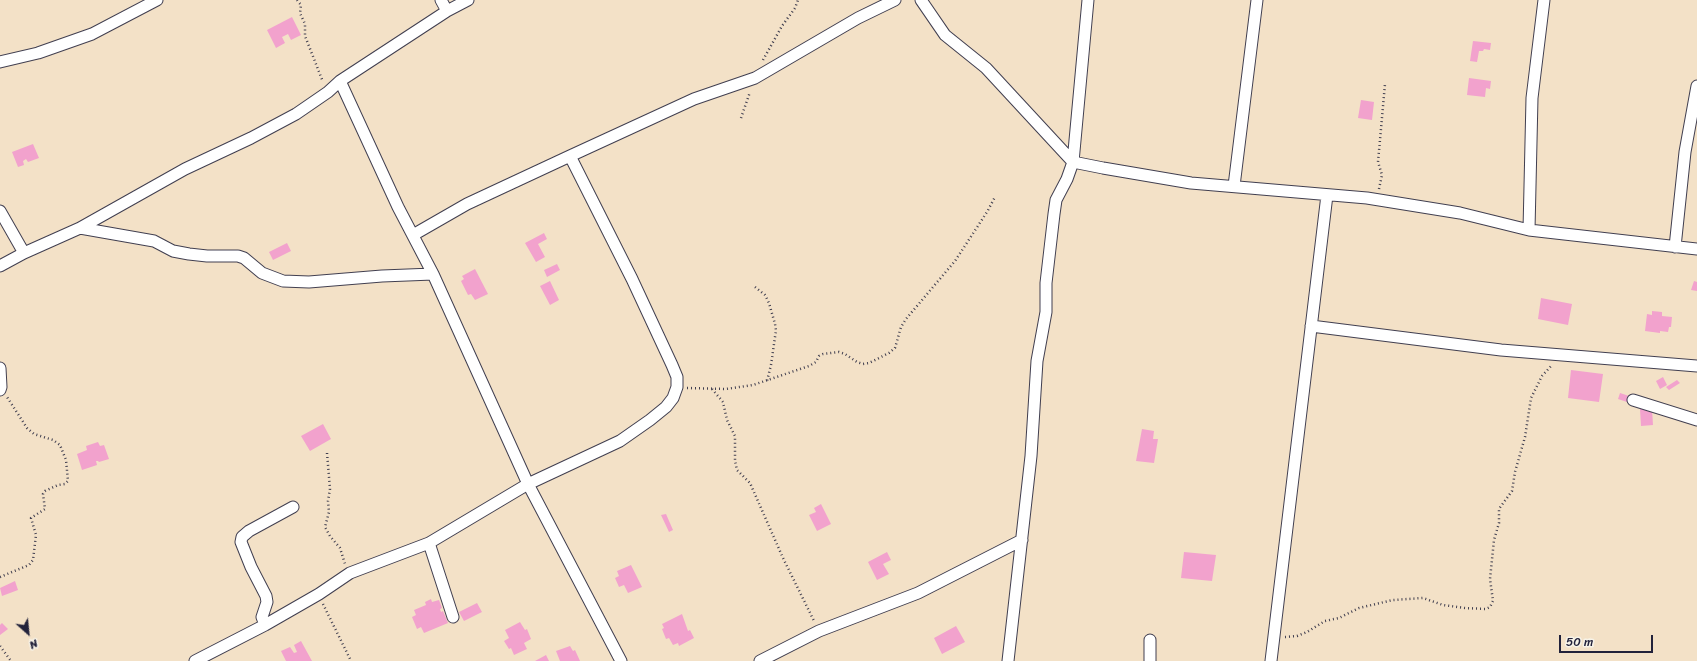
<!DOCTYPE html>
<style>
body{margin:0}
#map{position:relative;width:1697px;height:661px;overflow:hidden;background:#f3e1c7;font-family:Sriracha,sans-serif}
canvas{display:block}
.north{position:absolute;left:8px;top:613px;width:40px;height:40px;-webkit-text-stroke:3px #f7f3e8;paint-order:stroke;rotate:153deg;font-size:11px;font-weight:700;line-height:16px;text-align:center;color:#22223b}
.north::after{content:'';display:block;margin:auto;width:14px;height:18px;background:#22223b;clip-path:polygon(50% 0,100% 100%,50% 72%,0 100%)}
.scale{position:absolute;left:1559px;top:635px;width:94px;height:18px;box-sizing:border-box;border:2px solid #22223b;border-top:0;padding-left:5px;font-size:12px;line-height:14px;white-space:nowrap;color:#22223b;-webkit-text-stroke:3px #f7f3e8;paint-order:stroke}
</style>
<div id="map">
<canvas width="1697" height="661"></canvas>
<div class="north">N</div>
<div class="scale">50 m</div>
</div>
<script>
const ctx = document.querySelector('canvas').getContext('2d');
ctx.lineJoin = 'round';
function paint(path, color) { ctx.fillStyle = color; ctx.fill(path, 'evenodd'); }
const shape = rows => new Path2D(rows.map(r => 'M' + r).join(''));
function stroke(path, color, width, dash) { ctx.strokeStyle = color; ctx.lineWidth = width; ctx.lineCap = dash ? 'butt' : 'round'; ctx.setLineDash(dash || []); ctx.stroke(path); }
const building = shape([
 [292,17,301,35,291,40,288,34,282,37,285,43,276,48,267,30],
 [1473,41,1491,43,1490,50,1484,49,1483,51,1479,51,1477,62,1470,61],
 [1469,78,1491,81,1490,89,1486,88,1485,97,1467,95],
 [1361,100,1374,102,1372,120,1358,118],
 [33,144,39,158,28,162,26,159,23,161,24,165,18,167,12,152],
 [544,233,547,239,538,244,545,257,536,262,525,243],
 [287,243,291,251,273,260,269,252],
 [557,264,560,270,547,277,544,270],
 [475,269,488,294,475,300,471,294,468,295,461,281,464,279,462,276],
 [550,281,559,300,550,305,540,286],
 [1694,281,1697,282,1697,291,1691,290],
 [1541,298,1572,304,1568,325,1538,319],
 [1652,311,1662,312,1662,316,1672,317,1671,327,1669,327,1668,332,1660,331,1660,333,1645,331,1647,314,1652,315],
 [1571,370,1603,374,1599,402,1568,398],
 [1663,377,1667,385,1660,389,1656,381],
 [1677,380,1680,383,1669,390,1666,387],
 [1620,393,1629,396,1627,402,1618,399],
 [1640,409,1652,409,1653,425,1641,426],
 [323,424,331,439,310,451,301,436],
 [1142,429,1154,431,1153,439,1158,439,1154,463,1136,461],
 [98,442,100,446,104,445,109,459,99,462,98,461,96,461,97,465,82,470,77,454,87,450,86,446],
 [821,504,831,524,817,531,809,515,816,512,814,508],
 [666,514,673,530,669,532,661,515],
 [887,552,891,560,883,564,889,574,877,580,868,562],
 [1184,552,1216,555,1212,581,1181,578],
 [631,565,642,587,628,593,624,585,619,587,615,578,619,576,617,571],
 [15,581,18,590,2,596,0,588],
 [431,599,432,602,439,600,442,608,440,609,441,612,443,611,448,623,424,633,421,627,417,629,412,617,416,615,414,610,426,605,425,602],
 [477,603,482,612,464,621,459,612],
 [682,614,688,631,690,630,694,638,679,646,678,643,673,645,669,638,666,639,662,629,664,628,662,624],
 [520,622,525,630,527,629,531,639,524,643,527,649,514,655,511,648,509,649,504,641,509,638,505,630],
 [2,623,8,629,0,635,0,625],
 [956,626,965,642,942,654,934,638],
 [301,641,312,661,286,661,281,651,290,647,294,653,297,652,294,645],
 [570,646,573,651,575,650,580,661,560,661,556,651],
 [546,655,549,661,535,661]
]);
const path = shape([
 [297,0,301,5,300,13,305,24,305,36,323,82],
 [763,60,782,26,795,8,798,0],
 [741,118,750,92],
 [1379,189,1382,175,1378,162,1385,84],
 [755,287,765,295,769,303,775,324,776,330,771,365,767,381],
 [687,388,726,389,753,385,809,366,816,362,819,356,823,354,839,352,845,354,857,362,863,364,869,363,889,353,895,348,901,327,906,319,955,261,987,212,995,197],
 [712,389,723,402,727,420,735,436,735,461,737,470,750,483,783,558,814,621],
 [327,453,330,489,328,501,329,512,325,527,330,536,340,548,345,564],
 [0,577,29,565,33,560,36,535,31,518,45,509,43,494,45,491,58,485,65,484,68,481,66,460,60,445,53,440,34,434,27,428,7,397],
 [323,604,351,661],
 [1285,637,1297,636,1307,632,1325,621,1339,618,1359,608,1393,600,1423,598,1443,605,1465,608,1486,609,1490,607,1493,601,1490,579,1494,540,1499,523,1499,509,1512,491,1515,472,1525,437,1531,398,1542,376,1552,365],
 [0,646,11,661]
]);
const minor = shape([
 [441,0,447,11],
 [921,0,945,35,986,68,1073,162,1103,168,1191,183,1367,198,1460,213,1529,230,1697,249],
 [0,62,38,53,92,34,157,0],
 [340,81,398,207,433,274,528,484,621,661],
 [1234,186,1257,0],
 [0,211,24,253],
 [80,228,154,241,173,251,189,254,207,256,238,256,244,258,262,273,283,281,309,282,382,276,433,274],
 [1529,230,1532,98,1544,0],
 [413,235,467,204,570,156,694,99,755,78,858,18,895,0],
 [1675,247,1685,152,1697,86],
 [0,266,24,253,80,228,185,169,251,138,296,114,328,92,340,81,447,11,468,0],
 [1311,326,1501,350,1697,366],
 [0,368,1,387,0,390],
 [1633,400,1697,420],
 [429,543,453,617],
 [265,625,262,617,267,602,266,596,251,567,241,542,242,537,249,531,293,507],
 [195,661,265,625,319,594,350,573,429,543,528,484,620,441,650,420,666,407,673,398,677,387,677,377,672,365,632,279,570,156],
 [760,661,819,631,918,593,1022,540],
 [1008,661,1031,456,1037,361,1046,312,1046,283,1054,214,1056,200,1067,179,1073,162,1088,0],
 [1150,661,1150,640],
 [1271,661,1327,195]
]);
paint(building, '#f2a2cd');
stroke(minor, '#413f50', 13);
stroke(path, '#413f50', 2.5, [1, 3]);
stroke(minor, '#fff', 11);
</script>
